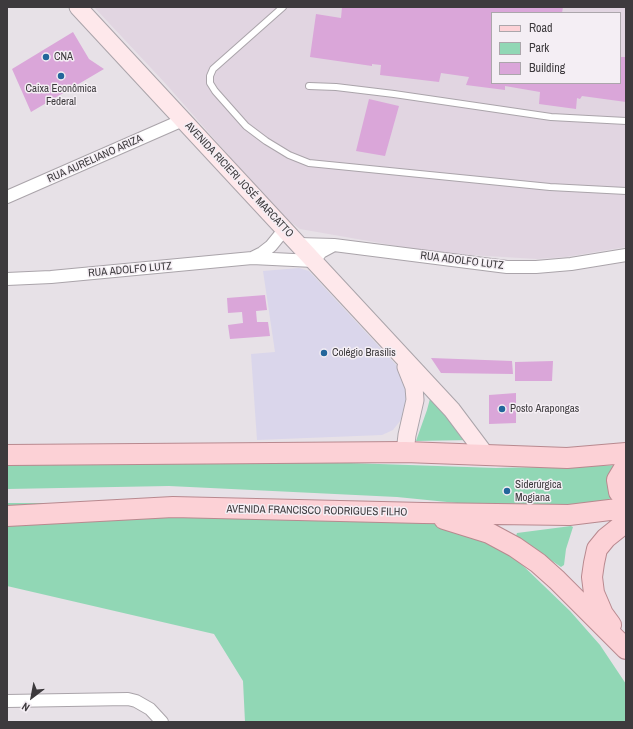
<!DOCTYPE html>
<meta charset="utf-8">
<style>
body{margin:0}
#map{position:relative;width:633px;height:729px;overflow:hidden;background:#e7e1e7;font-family:"Archivo Narrow",sans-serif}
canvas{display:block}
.frame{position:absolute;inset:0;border:8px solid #3d3a3d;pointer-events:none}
.legend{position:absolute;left:491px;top:12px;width:130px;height:72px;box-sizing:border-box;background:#f4eef4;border:1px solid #aba6ab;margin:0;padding:5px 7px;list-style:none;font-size:12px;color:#3d3a3d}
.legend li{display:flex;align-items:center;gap:8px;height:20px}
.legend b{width:20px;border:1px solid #aba6ab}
.north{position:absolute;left:12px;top:677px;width:40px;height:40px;-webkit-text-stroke:3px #f4eef4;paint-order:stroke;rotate:212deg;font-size:11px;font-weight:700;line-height:16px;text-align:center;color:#3d3a3d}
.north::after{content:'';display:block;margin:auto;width:14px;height:18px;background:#3d3a3d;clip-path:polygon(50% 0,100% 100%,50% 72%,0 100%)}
</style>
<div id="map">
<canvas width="633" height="729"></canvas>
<div class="frame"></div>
<ul class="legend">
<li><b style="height:5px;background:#fcd1d6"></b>Road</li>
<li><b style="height:11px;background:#91d7b5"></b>Park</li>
<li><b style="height:11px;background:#daa6d9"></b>Building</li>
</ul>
<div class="north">N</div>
</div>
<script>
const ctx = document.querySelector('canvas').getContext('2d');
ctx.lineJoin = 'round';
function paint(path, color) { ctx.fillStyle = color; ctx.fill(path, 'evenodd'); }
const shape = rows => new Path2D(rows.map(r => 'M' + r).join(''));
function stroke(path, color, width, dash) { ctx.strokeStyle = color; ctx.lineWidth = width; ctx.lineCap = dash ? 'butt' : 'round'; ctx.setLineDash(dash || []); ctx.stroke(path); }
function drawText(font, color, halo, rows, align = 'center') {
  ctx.font = font + ' "Archivo Narrow",sans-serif'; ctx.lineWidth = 3; ctx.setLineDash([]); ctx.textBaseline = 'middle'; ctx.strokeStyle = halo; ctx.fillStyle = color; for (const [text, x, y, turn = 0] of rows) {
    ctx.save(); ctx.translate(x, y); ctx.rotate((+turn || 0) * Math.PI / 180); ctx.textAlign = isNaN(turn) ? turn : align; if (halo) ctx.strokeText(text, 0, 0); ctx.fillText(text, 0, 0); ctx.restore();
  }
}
const built = shape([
 [94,7,626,7,626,247,566,257,537,259,437,253,300,229,282,216,165,83],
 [492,13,620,13,620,83,492,83]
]);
const education = shape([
 [299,268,309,271,399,368,407,385,406,409,400,421,393,430,382,435,257,440,251,354,275,352,263,271]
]);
const green = shape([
 [431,395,470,440,416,441,427,410],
 [263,460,496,468,626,465,626,498,577,505,497,507,397,497,169,486,7,489,7,463],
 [7,503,106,503,425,519,480,539,515,558,570,611,600,645,626,684,626,722,245,722,243,681,214,634,7,586],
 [571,526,573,527,566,549,564,565,561,567,516,536,517,533]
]);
const building = shape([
 [342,7,563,7,562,13,492,13,492,83,620,83,620,57,626,57,626,102,582,96,580,99,577,98,576,109,539,104,540,92,505,86,505,90,466,85,469,77,441,73,439,82,380,75,381,65,372,64,372,66,310,57,316,14,341,18],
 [73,32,89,59,104,69,31,112,12,69],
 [369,99,399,106,385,156,356,151],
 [265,295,267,310,256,311,257,322,268,322,270,336,230,339,228,325,243,323,242,312,228,313,227,298],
 [431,358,512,361,513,374,441,373],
 [553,361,552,381,515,381,515,362],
 [516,393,516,423,489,424,489,395]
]);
const lane = shape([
 [283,7,213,69,210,76,210,83,215,91,246,126,266,141,289,155,309,163,550,187,626,191],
 [309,86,336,87,394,94,551,117,626,121]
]);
const street = shape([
 [7,197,183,120],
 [298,244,334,245,507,267,536,267,571,264,626,255],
 [252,258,262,253,271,246,284,230],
 [7,279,51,277,252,258,314,261,321,252,334,245],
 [7,701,128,699,136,701,150,709,162,722]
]);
const secondary = shape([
 [78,7,452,410,485,454],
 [405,452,407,435,415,400,414,387,406,367]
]);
const primary = shape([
 [7,455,405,452,567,458,626,453],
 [626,465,617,480,619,492,626,500],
 [7,516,173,507,423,513,569,515,626,508],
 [444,519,489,533,515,547,538,563,557,580,626,649],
 [611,625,603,614,594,593,592,577,594,563,597,549,606,538,626,522]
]);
const markers = [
 [46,57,4,"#23669b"],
 [61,76,4,"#23669b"],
 [324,353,4,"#23669b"],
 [502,409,4,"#23669b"],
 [507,491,4,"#23669b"]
];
const poiNames = [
 ["CNA",54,57],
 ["Caixa Econômica",61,89,"center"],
 ["Federal",61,102,"center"],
 ["Colégio Brasílis",332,353],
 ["Posto Arapongas",510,409],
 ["Siderúrgica",515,485],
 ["Mogiana",515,498]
];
const streetNames = [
 ["RUA AURELIANO ARIZA",95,159,-24],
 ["AVENIDA RICIERI JOSÉ MARCATTO",239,180,47],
 ["RUA ADOLFO LUTZ",462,261,7],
 ["RUA ADOLFO LUTZ",130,270,-5],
 ["AVENIDA FRANCISCO RODRIGUES FILHO",317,511,1]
];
paint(built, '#e1d5e1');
paint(education, '#dad6eb');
paint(green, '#91d7b5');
paint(building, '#daa6d9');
stroke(lane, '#aaa4aa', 8);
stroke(street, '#aaa4aa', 14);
stroke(secondary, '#aaa4aa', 19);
stroke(primary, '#b8898f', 22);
stroke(lane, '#fff', 6);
stroke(street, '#fff', 12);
stroke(secondary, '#fee8eb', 17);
stroke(primary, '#fcd1d6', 20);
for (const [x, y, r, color] of markers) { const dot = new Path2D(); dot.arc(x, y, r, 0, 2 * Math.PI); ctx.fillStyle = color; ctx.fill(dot); stroke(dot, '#f4eef4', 1.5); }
drawText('11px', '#3d3a3d', '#f4eef4', poiNames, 'left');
drawText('11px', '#3d3a3d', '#f4eef4', streetNames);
</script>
